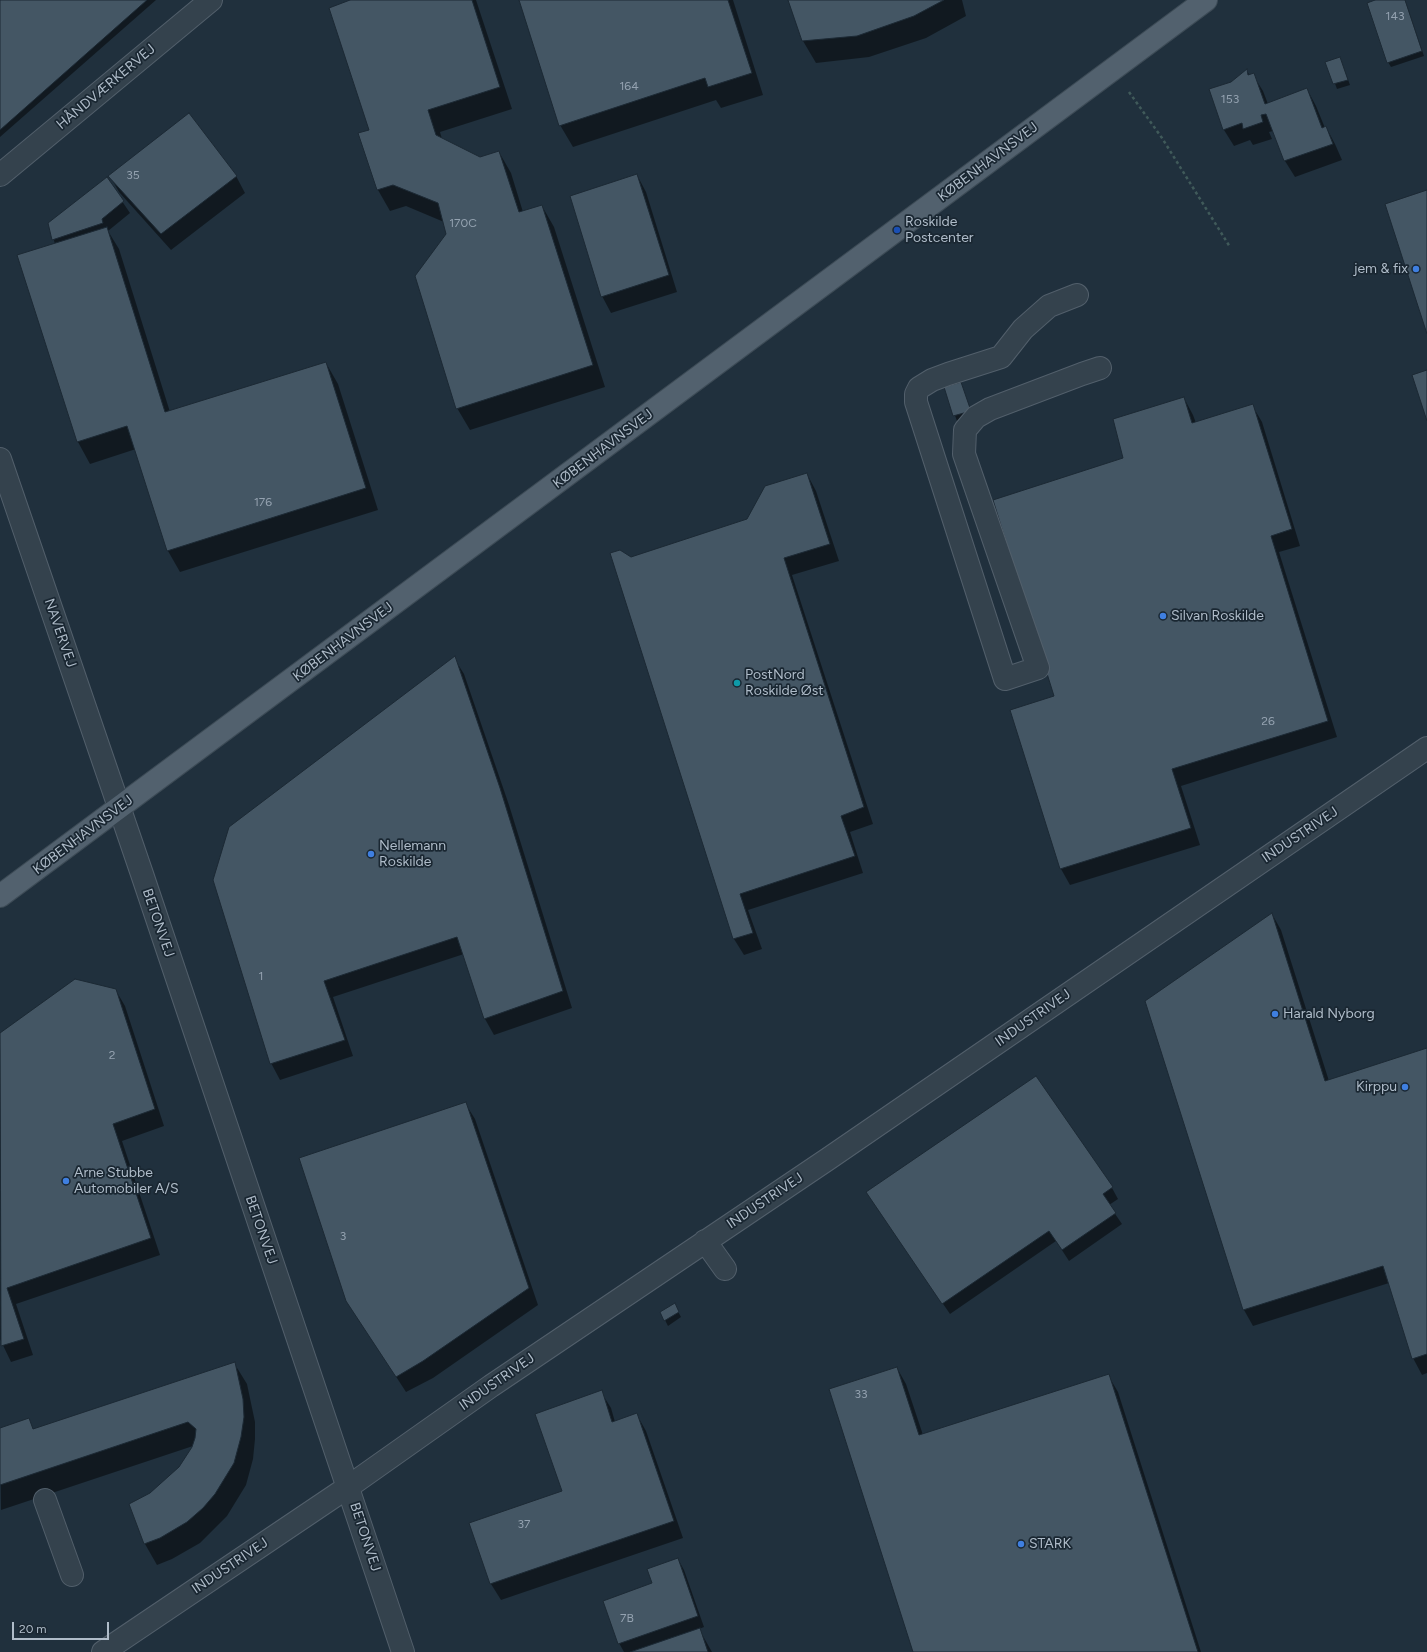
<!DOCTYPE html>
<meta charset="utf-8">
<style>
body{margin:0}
#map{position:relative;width:1427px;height:1652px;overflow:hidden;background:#20303d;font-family:Figtree,sans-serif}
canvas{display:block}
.scale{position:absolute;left:12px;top:1622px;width:97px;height:18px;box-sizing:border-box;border:2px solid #afbcc9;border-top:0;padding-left:5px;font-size:12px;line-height:14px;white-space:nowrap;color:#afbcc9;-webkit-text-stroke:3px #1a2732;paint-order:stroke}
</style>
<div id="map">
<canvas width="1427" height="1652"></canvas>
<div class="scale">20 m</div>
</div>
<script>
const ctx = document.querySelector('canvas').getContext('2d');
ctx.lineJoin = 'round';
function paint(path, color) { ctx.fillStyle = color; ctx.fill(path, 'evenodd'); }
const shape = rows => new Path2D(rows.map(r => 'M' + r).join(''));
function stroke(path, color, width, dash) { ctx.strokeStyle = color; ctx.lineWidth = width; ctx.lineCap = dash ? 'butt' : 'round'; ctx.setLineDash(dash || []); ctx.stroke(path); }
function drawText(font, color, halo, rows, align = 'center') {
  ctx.font = font + ' Figtree,sans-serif'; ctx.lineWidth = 3.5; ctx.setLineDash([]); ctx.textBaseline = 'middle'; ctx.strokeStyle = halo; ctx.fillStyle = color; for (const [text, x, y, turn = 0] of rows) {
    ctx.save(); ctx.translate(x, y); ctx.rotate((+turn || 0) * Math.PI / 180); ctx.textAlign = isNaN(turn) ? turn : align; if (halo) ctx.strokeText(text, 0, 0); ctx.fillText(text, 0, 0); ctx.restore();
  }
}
const shadow = shape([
 [0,0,156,0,0,137],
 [351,0,476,0,512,109,440,132,442,139,480,158,499,152,511,173,523,212,542,206,554,227,605,387,470,430,457,408,447,234,444,222,406,206,390,211,378,190,359,134,371,130],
 [520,0,733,0,763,95,721,108,716,100,573,147,560,125],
 [789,0,962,0,966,16,926,38,869,57,816,63,803,41],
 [1378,0,1405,0,1424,56,1391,67,1388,62],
 [1327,62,1342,63,1350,85,1337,89],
 [1247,71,1250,76,1253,75,1263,91,1268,104,1307,89,1316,106,1325,128,1326,127,1335,144,1342,160,1295,177,1285,161,1273,131,1269,132,1272,139,1253,145,1250,140,1234,146,1224,130,1210,90,1232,83],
 [637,175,646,192,677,292,611,313,602,296],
 [110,176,236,176,245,193,171,250,119,192],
 [107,179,130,213,108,231,119,249,170,412,326,363,338,384,378,510,180,572,168,551,136,449,90,464,78,442,19,255,55,244,49,224],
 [961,383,973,416,957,421,945,388],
 [1184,398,1193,415,1196,423,1252,405,1262,422,1300,546,1279,552,1337,737,1181,786,1200,845,1070,885,1061,869,1011,710,1055,697,1124,459],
 [807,474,816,491,839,561,792,575,873,824,850,832,863,873,748,910,762,949,744,955,734,939,611,554,631,558,747,520],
 [454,658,464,674,509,805,572,1008,494,1035,485,1019,464,954,333,997,353,1056,280,1080,271,1063],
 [1272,914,1281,930,1329,1081,1427,1049,1427,1373,1422,1375,1413,1358,1389,1283,1253,1326,1244,1310,1146,1002],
 [75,980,115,989,125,1006,164,1126,122,1141,160,1255,16,1304,33,1355,11,1362,0,1339,0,1034],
 [1036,1077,1112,1188,1118,1199,1109,1205,1122,1224,1069,1261,1056,1241,950,1314,867,1193],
 [465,1103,475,1119,538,1305,433,1378,406,1392,347,1301],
 [674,1304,681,1317,668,1326,661,1312],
 [234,1363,247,1384,255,1422,255,1439,253,1459,246,1485,227,1516,200,1543,172,1559,157,1565,145,1544,150,1494,179,1468,193,1446,1,1510,0,1429,28,1419,34,1430],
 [897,1368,906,1384,923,1435,1108,1375,1118,1392,1201,1652,914,1652],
 [601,1392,611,1408,615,1422,637,1415,646,1431,683,1538,501,1600,491,1584,471,1523,563,1491],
 [678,1559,684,1570,704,1627,699,1629,712,1652,624,1652,619,1643,653,1584]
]);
const building = shape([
 [0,0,147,0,0,130,0,0],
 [350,0,472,0,500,87,428,110,436,135,480,157,499,151,519,212,542,205,593,365,456,409,415,276,446,234,438,203,393,185,377,190,358,133,369,130,329,8,350,0],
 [519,0,728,0,752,73,708,87,705,78,559,126,519,0],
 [788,0,944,0,914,16,857,36,802,41,788,0],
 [1375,0,1405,0,1422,51,1387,63,1367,3,1375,0],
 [1340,57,1348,80,1333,84,1325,62,1340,57],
 [1247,69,1248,75,1254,73,1265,104,1307,88,1322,128,1326,126,1333,144,1284,161,1266,114,1261,115,1263,122,1243,129,1242,123,1223,130,1209,89,1231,82,1247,69],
 [189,113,237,176,161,234,108,176,189,113],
 [637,174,669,275,601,297,570,196,637,174],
 [107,177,124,201,102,219,103,223,52,240,48,223,107,177],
 [1427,190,1427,334,1385,204,1427,190],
 [107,227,165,412,326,362,366,488,167,551,127,426,77,442,17,255,107,227],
 [1427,370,1427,421,1412,375,1427,370],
 [961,382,971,411,953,416,944,387,961,382],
 [1184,397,1192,423,1253,404,1292,529,1271,536,1328,721,1172,769,1191,828,1060,869,1010,710,1054,696,993,500,1123,458,1113,419,1184,397],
 [807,473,830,544,784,558,864,807,841,816,855,856,740,894,753,933,733,939,610,553,620,550,631,557,747,519,765,486,807,473],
 [455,656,500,788,563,991,484,1019,457,937,324,981,345,1040,270,1064,213,880,229,827,455,656],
 [1272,913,1325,1081,1427,1048,1427,1354,1412,1359,1383,1266,1243,1310,1145,1001,1272,913],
 [75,979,116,989,155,1109,113,1124,151,1238,7,1288,24,1339,1,1346,0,1033,75,979],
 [1036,1076,1113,1187,1103,1194,1116,1213,1062,1250,1049,1231,942,1304,866,1192,1036,1076],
 [466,1102,529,1288,423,1361,396,1377,346,1301,299,1158,466,1102],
 [675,1303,679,1312,664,1321,660,1312,675,1303],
 [235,1362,243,1399,244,1417,241,1437,234,1463,215,1494,203,1508,187,1522,160,1538,144,1544,129,1504,150,1493,179,1467,192,1447,195,1438,196,1429,188,1422,0,1485,0,1428,29,1418,33,1429,235,1362],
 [897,1367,919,1435,1109,1374,1198,1652,913,1652,829,1389,897,1367],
 [602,1390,612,1422,637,1413,674,1521,490,1584,469,1523,562,1491,535,1414,602,1390],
 [678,1558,698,1616,618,1644,603,1601,652,1583,647,1569,678,1558],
 [700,1628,708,1652,630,1652,700,1628]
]);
const path = shape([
 [1129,92,1162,138,1230,247]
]);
const minor = shape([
 [0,175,211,0],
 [1077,295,1049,306,1023,329,1001,357,948,374,932,380,919,388,916,394,916,402,1005,679,1038,668,964,454,965,430,976,417,990,409,1082,374,1100,368],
 [0,459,142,874,403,1652],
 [705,1241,725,1269],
 [45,1500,72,1575],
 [103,1652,348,1487,491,1386,828,1159,1427,748]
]);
const major = shape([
 [0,896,1206,0]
]);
const markers = [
 [897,230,4,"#1a4fb4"],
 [1416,269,4,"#3f7fe0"],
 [1163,616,4,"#3f7fe0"],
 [737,683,4,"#0f9aa8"],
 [371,854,4,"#3f7fe0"],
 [1275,1014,4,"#3f7fe0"],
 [1405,1087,4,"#3f7fe0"],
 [66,1181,4,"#3f7fe0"],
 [1021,1544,4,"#3f7fe0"]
];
const numberNames = [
 ["143",1395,16],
 ["164",629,86],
 ["153",1230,99],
 ["35",133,175],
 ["170C",463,223],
 ["176",263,502],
 ["26",1268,721],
 ["1",261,976],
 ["2",112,1055],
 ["3",343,1236],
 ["33",861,1394],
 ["37",524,1524],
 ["7B",627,1618]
];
const streetNames = [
 ["HÅNDVÆRKERVEJ",106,87,-40],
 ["KØBENHAVNSVEJ",988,162,-37],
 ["KØBENHAVNSVEJ",603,449,-37],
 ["NAVERVEJ",60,633,71],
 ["KØBENHAVNSVEJ",343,642,-37],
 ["KØBENHAVNSVEJ",83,835,-37],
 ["INDUSTRIVEJ",1300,835,-34],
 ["BETONVEJ",158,923,71],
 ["INDUSTRIVEJ",1033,1018,-35],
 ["INDUSTRIVEJ",765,1201,-34],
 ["BETONVEJ",261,1230,71],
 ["INDUSTRIVEJ",497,1382,-35],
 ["BETONVEJ",365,1537,72],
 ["INDUSTRIVEJ",230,1566,-34]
];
const poiNames = [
 ["Roskilde",905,222],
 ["Postcenter",905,238],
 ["jem & fix",1408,269,"right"],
 ["Silvan Roskilde",1171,616],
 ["PostNord",745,675],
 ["Roskilde Øst",745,691],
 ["Nellemann",379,846],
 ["Roskilde",379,862],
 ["Harald Nyborg",1283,1014],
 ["Kirppu",1397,1087,"right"],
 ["Arne Stubbe",74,1173],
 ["Automobiler A/S",74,1189],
 ["STARK",1029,1544]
];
paint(shadow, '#0007');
paint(building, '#445664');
stroke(building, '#1c2934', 1);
stroke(minor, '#525f6b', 24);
stroke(major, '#3d4b56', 24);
stroke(path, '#405a5a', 2.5, [3, 3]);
stroke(minor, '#34424d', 22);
stroke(major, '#52616e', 22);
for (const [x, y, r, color] of markers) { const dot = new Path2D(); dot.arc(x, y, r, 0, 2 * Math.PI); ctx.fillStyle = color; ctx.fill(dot); stroke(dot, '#1a2732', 1.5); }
drawText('12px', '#94a2b0', null, numberNames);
drawText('14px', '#afbcc9', '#1a2732', streetNames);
drawText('14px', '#afbcc9', '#1a2732', poiNames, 'left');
</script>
